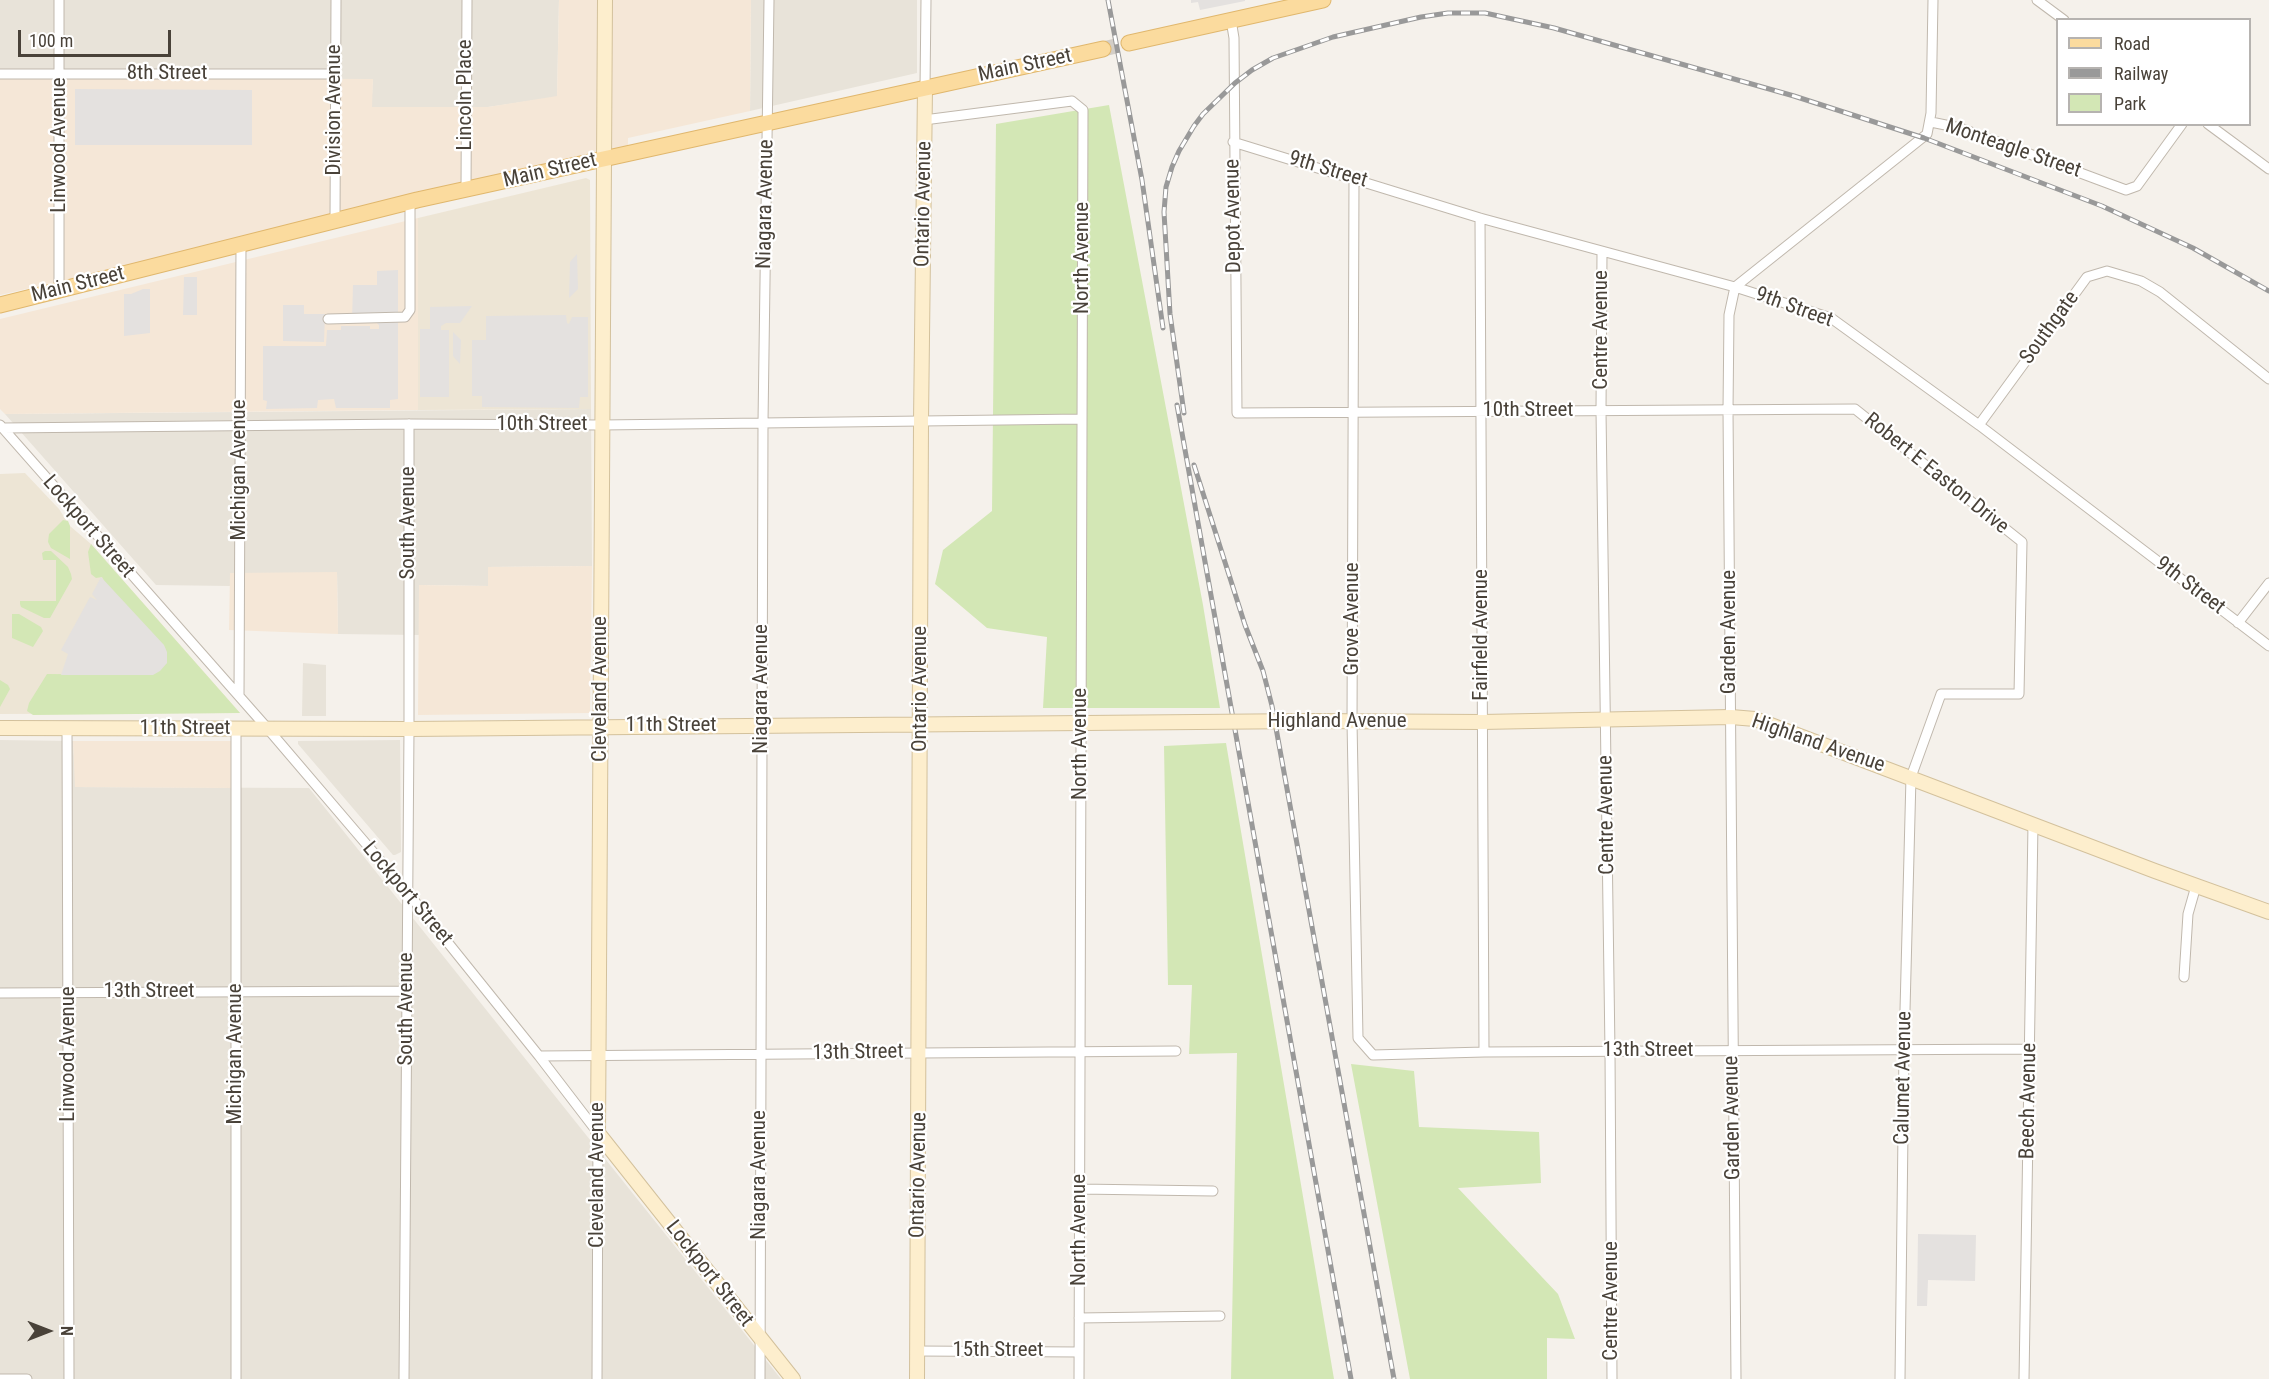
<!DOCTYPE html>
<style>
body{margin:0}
#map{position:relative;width:2269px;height:1379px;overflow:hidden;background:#f5f1eb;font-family:"Roboto Condensed",sans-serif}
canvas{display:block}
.legend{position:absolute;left:2056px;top:18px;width:195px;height:108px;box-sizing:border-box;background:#fff;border:2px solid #b6b3b0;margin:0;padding:8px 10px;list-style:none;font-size:18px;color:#494239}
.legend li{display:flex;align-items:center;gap:12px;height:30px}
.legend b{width:30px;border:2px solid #b6b3b0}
.north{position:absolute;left:18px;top:1301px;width:60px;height:60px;-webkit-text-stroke:4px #fff;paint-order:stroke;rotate:90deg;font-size:16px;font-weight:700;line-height:24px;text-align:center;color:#494239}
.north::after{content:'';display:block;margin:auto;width:21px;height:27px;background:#494239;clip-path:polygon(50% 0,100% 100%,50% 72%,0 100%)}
.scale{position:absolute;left:18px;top:30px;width:153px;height:27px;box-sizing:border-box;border:3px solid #494239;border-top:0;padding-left:8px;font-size:18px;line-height:21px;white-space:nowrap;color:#494239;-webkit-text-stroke:4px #fff;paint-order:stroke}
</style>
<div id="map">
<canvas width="2269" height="1379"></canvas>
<ul class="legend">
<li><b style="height:8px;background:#fbdb9e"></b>Road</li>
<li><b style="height:8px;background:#999"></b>Railway</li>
<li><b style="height:16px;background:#d3e7b5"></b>Park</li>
</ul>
<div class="north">N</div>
<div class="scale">100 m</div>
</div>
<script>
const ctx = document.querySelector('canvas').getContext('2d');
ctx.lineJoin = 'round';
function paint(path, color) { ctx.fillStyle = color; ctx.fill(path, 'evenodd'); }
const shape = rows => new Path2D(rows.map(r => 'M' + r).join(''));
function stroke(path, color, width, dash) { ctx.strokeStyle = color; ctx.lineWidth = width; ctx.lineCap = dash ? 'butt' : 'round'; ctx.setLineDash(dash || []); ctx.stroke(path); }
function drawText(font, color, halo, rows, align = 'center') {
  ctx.font = font + ' "Roboto Condensed",sans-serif'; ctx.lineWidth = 4.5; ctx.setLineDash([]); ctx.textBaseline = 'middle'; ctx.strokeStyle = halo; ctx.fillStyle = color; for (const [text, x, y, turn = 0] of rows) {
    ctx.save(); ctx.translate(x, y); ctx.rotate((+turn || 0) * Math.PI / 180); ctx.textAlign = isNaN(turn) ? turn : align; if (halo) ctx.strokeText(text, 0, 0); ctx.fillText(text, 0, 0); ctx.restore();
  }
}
const residential = shape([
 [0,0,559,0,557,97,488,107,371,107,373,80,0,78],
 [751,0,917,0,917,73,750,111],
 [591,409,592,566,488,567,488,586,419,585,419,635,338,634,337,573,230,574,230,586,156,585,5,414],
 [303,663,326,665,326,716,302,716],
 [0,740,73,741,76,787,309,788,781,1379,0,1379],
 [400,740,401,852,395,855,393,855,298,744,298,741]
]);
const commercial = shape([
 [559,0,751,0,750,111,628,138,628,150,0,295,0,78,373,79,372,107,488,107,557,96],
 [418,218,418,410,5,414,0,409,0,319],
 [592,566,590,713,418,715,419,585,488,586,488,567],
 [337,572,338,634,229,630,230,573],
 [73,741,231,741,231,788,75,787]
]);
const education = shape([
 [586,178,590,180,591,409,418,410,418,218],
 [25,473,59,509,70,526,91,544,240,713,0,714,0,474]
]);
const green = shape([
 [1109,105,1203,605,1220,708,1043,708,1047,637,987,628,935,584,943,550,992,511,996,124],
 [63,520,68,521,70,526,70,559,51,548,48,542,49,534],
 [91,544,240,713,33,715,27,711,29,703,47,674,153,675,102,577,96,578,91,574,88,552],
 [45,551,51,551,68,567,71,574,72,579,50,618,44,618,21,607,20,604,20,601,56,601,56,560,43,560,42,553],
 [12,614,19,614,41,627,43,631,33,647,12,638],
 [0,680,8,685,10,689,0,707],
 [1226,743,1334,1379,1231,1379,1237,1053,1189,1054,1192,985,1168,985,1164,746],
 [1351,1064,1414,1071,1419,1127,1539,1132,1541,1183,1458,1188,1558,1294,1575,1339,1547,1338,1547,1379,1410,1379]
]);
const parking = shape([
 [1191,0,1245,0,1245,1,1200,10,1198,2,1191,3],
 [75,89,252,90,252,145,75,145],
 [577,254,578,289,569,298,570,262],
 [398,270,398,399,390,400,390,408,336,408,334,399,318,400,317,408,266,409,267,401,263,400,263,346,326,346,327,330,341,330,341,326,370,326,370,329,379,329,379,325,376,322,352,322,353,285,377,285,377,271],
 [184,277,197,277,197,315,183,315],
 [143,289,150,289,150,333,124,336,124,294,131,294],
 [283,305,304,305,304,314,325,314,324,342,283,341],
 [472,306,460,323,446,323,441,326,441,330,449,330,449,397,420,397,420,329,430,329,430,307],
 [566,315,567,323,569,324,572,317,588,317,588,397,580,397,579,408,482,407,482,396,472,396,472,340,486,340,486,316],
 [453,332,461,340,460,364,453,356],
 [101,577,164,645,167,652,167,663,160,671,153,675,61,675,68,654,61,650,90,597,97,600,92,594],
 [1918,1234,1976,1235,1975,1281,1928,1280,1927,1306,1917,1306]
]);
const primaryTunnel = shape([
 [1103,49,1129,43]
]);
const street = shape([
 [2037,0,2064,20],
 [1231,20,1234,38,1237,413,1855,409,2022,542,2019,694,1941,694,1911,777,1904,1049,1900,1379],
 [0,74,334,74],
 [925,88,926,0],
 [924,120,1072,101,1083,110,1079,1379],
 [1931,122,1960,128,2126,190,2137,186,2182,124],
 [2208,124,2269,169],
 [1233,142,1480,218,1735,287,1831,318,1979,425,2269,646],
 [1354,178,1352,722,1358,1038,1373,1055,1484,1052,2030,1049],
 [466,190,467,0],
 [1480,218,1484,1052],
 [335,221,336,0],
 [1602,252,1601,411,1610,1051,1612,1379],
 [59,290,59,0],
 [328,319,405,317,410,310,410,201],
 [0,425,268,729,408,893,539,1056,598,1133,597,1379],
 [1979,425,2087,277,2107,271,2141,281,2160,292,2269,379],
 [3,428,409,424,602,425,1082,419],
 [2238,623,2269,583],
 [239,696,241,244],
 [67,728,69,1379],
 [236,729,236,1379],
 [2184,977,2188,914,2196,886],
 [0,993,407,991],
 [539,1056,1176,1051],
 [1080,1189,1213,1191],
 [1079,1318,1220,1316],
 [917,1351,1079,1352],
 [0,1379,27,1379],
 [404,1379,409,729,409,424],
 [760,1379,763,422,769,0],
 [1736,1379,1728,410,1729,315,1735,287,1927,134,1931,113,1933,0],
 [2024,1379,2033,824]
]);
const secondary = shape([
 [605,0,598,1133,793,1379],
 [1307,721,1482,722,1731,717,1755,719,2155,871,2269,912],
 [0,728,409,729,1197,722],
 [917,1379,921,421,925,88]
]);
const primary = shape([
 [1129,43,1323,0],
 [0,305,417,200,1103,49]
]);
const rail = shape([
 [1108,0,1142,180,1163,328],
 [1177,405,1351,1379],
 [1184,413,1170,314,1164,212,1166,187,1172,167,1179,151,1194,126,1203,114,1235,83,1252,70,1273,58,1333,37,1421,17,1448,13,1485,13,1554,28,1794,96,1924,138,2102,206,2193,248,2269,291],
 [1194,465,1245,625,1263,671,1272,706,1394,1379]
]);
const secondaryBridge = shape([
 [1197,722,1307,721]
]);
const streetNames = [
 ["Main Street",1025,66,-12],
 ["8th Street",167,74],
 ["Lincoln Place",466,95,-90],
 ["Division Avenue",335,110,-90],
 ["Linwood Avenue",60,145,-90],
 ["Monteagle Street",2013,149,19],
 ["9th Street",1328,170,17],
 ["Main Street",550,171,-13],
 ["Niagara Avenue",766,204,-89],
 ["Ontario Avenue",924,204,-89],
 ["Depot Avenue",1234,216,-91],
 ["North Avenue",1083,258,-90],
 ["Main Street",78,285,-14],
 ["9th Street",1794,308,20],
 ["Southgate",2050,328,-54],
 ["Centre Avenue",1602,330,-90],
 ["10th Street",1528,411],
 ["10th Street",542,425],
 ["Michigan Avenue",240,470,-90],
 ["Robert E Easton Drive",1936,474,39],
 ["South Avenue",409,523,-90],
 ["Lockport Street",88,527,49],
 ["9th Street",2190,586,37],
 ["Grove Avenue",1353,619,-90],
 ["Garden Avenue",1730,632,-90],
 ["Fairfield Avenue",1482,635,-90],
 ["Cleveland Avenue",601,689,-90],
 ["Niagara Avenue",762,689,-90],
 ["Ontario Avenue",921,689,-90],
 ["Highland Avenue",1337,722],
 ["11th Street",671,726],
 ["11th Street",185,729],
 ["North Avenue",1081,744,-90],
 ["Highland Avenue",1818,744,19],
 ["Centre Avenue",1607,815,-91],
 ["Lockport Street",407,894,50],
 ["13th Street",149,992],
 ["South Avenue",407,1009,-90],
 ["13th Street",1648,1051],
 ["13th Street",858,1053,-1],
 ["Linwood Avenue",69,1054,-90],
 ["Michigan Avenue",236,1054,-90],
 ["Calumet Avenue",1904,1078,-89],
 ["Beech Avenue",2029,1101,-89],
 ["Garden Avenue",1733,1118,-91],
 ["Cleveland Avenue",598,1175,-90],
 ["Niagara Avenue",760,1175,-90],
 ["Ontario Avenue",919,1175,-89],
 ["North Avenue",1080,1230,-90],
 ["Lockport Street",709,1274,52],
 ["Centre Avenue",1612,1301,-90],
 ["15th Street",998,1351]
];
paint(residential, '#e8e3d9');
paint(commercial, '#f5e7d7');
paint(education, '#ede5d5');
paint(green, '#d3e7b5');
paint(parking, '#e4e1df');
stroke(primaryTunnel, '#d3cec7', 15, [15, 8]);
stroke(street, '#c0b8ad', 11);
stroke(secondary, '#d3c19c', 16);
stroke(primary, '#e0b76d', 17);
stroke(street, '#fff', 9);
stroke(secondary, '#fdeecd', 14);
stroke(primary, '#fbdb9e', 15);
stroke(rail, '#999', 5);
stroke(rail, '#fff', 3, [9]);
stroke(secondaryBridge, '#d3c19c', 16, []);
stroke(secondaryBridge, '#fdeecd', 14);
drawText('21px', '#494239', '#fff', streetNames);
</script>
